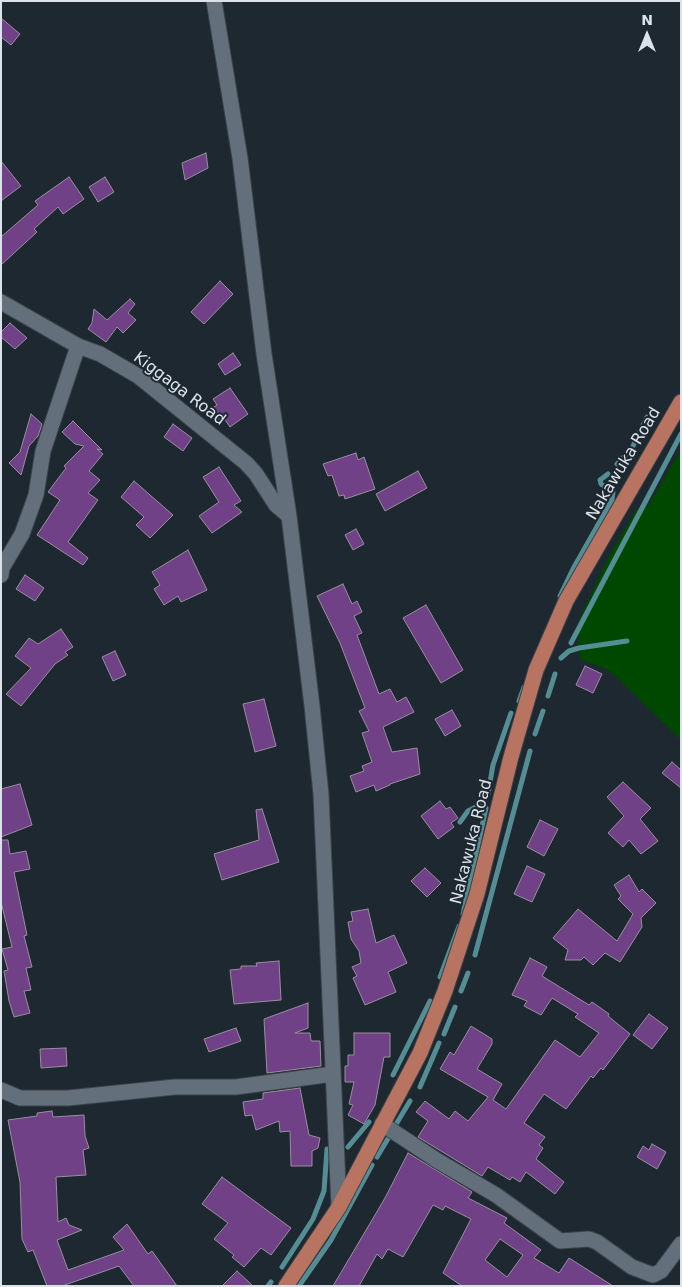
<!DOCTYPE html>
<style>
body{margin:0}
#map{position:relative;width:682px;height:1287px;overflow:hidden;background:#1e2831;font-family:"DejaVu Sans",sans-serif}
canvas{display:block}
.frame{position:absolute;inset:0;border:2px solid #dce2e9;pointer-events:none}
.north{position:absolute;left:622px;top:10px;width:50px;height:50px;-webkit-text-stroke:4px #1e2831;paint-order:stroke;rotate:0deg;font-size:14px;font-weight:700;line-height:20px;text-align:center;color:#dce2e9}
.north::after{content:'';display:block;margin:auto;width:18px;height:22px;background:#dce2e9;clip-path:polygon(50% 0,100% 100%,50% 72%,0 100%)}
</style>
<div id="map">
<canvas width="682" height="1287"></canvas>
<div class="frame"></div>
<div class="north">N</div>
</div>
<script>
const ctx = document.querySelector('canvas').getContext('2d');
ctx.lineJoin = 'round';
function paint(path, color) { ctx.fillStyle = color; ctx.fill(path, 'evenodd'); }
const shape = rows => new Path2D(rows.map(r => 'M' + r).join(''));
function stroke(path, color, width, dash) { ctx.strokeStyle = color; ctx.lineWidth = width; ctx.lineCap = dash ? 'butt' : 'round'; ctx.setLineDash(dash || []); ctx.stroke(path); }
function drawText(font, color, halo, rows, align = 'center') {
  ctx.font = font + ' "DejaVu Sans",sans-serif'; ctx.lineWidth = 4; ctx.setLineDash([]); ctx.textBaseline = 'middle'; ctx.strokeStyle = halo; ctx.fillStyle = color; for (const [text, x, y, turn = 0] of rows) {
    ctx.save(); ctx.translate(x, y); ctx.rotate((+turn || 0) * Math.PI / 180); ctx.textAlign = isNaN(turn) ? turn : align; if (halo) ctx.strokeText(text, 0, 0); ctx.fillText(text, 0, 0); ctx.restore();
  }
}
const green = shape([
 [681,450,681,740,610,671,580,659,578,640,579,620,607,560,637,508,647,507]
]);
const stream = shape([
 [617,464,632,448,647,417],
 [560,596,573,569,612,500,613,492,601,484,600,480,608,474],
 [571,643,681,434],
 [561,658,569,651,579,648,627,641],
 [548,696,555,674],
 [519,701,524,687],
 [535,734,543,711],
 [488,794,493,765,511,713],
 [460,822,468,811,476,807,482,806,486,808,463,914],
 [475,955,530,751],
 [440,977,459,926],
 [461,991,468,973],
 [444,1034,455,1007],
 [393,1075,430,1001],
 [420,1087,439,1043],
 [395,1126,410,1101],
 [348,1147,369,1122],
 [377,1157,389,1137],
 [282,1267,313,1219,324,1191,327,1149],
 [268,1286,271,1282],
 [299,1286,331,1240,372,1165]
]);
const building = shape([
 [1,18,20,34,11,45,1,37,1,18],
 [206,153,208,168,185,180,182,163,206,153],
 [1,161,21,186,1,201,1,161],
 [69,177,84,199,63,214,58,207,34,229,37,232,1,265,1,237,38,205,35,201,69,177],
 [105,177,114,192,98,202,89,187,105,177],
 [220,281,233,294,204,324,191,312,220,281],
 [130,299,135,304,128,313,136,320,123,333,117,327,106,342,88,329,92,323,94,309,107,320,130,299],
 [10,323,27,338,15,349,1,337,1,332,10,323],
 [233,353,241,365,225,375,218,364,233,353],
 [230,388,248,414,230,427,225,420,220,423,211,409,217,405,213,399,230,388],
 [31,414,42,424,38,436,29,446,21,475,9,463,20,452,31,414],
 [73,421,102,450,97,449,103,454,89,471,100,480,88,493,98,500,68,542,88,558,83,565,37,535,60,500,48,492,66,468,64,466,84,446,75,444,62,432,73,421],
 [173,424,192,438,183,451,164,437,173,424],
 [356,453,358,460,364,457,375,489,345,499,344,495,339,496,332,475,328,476,323,464,356,453],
 [219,467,241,501,234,505,242,512,212,533,199,516,219,502,203,477,219,467],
 [418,471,427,488,385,511,376,494,418,471],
 [134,481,173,515,150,538,136,525,144,517,121,497,134,481],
 [356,529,364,544,353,550,345,535,356,529],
 [188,550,207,590,181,602,178,596,164,605,154,589,160,585,152,572,188,550],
 [25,575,44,588,35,601,16,589,25,575],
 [343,584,352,604,357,601,362,612,354,616,362,633,357,635,379,694,390,689,397,702,406,697,414,712,383,727,392,752,417,748,420,774,390,784,390,785,376,791,374,785,356,792,350,776,364,771,362,766,372,762,362,733,369,731,359,711,365,708,340,643,317,596,343,584],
 [426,605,463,670,441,683,403,618,426,605],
 [61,629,73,647,65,652,68,655,55,664,21,706,6,694,31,668,15,656,29,638,38,644,61,629],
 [115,651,126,675,113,681,102,657,115,651],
 [585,666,602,674,593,693,576,685,585,666],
 [264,699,276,746,255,752,243,704,264,699],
 [452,710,461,726,445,736,435,719,452,710],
 [672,762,681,770,681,788,662,773,672,762],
 [623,782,651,808,640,819,658,841,641,854,629,840,623,847,608,833,624,816,607,797,623,782],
 [20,784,32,825,1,837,1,789,20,784],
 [440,801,446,809,450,807,458,818,451,823,454,827,438,839,421,816,440,801],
 [262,809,279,862,222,880,214,854,259,840,256,810,262,809],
 [540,820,558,829,544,856,527,847,540,820],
 [1,840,8,840,10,854,26,851,30,869,14,872,27,935,24,936,32,967,26,968,31,990,24,991,30,1013,14,1017,9,1001,4,971,8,970,2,949,12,947,1,902,1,840],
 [527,866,545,874,532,902,514,894,527,866],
 [425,868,441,883,427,897,411,881,425,868],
 [629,875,639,892,642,889,656,903,641,918,642,927,620,962,605,953,593,965,584,957,581,960,565,960,568,950,553,938,578,909,617,941,633,914,618,899,621,896,614,885,629,875],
 [368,909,376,943,394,935,407,963,388,972,396,992,365,1005,353,978,357,976,352,967,361,963,359,951,351,939,348,922,353,921,351,912,368,909],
 [530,958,547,967,542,976,589,1005,592,1002,609,1014,608,1016,630,1034,603,1070,601,1068,593,1078,591,1076,566,1109,544,1094,524,1123,545,1137,539,1145,543,1148,536,1159,564,1182,555,1194,526,1172,520,1182,512,1177,510,1180,488,1167,482,1176,418,1137,428,1121,416,1112,425,1101,449,1119,455,1111,468,1121,488,1097,440,1069,450,1052,454,1055,471,1026,492,1039,492,1044,477,1069,502,1084,493,1100,506,1109,555,1040,580,1057,599,1033,575,1017,578,1014,552,998,541,1015,524,1006,527,1001,512,995,530,958],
 [279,961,281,1000,234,1004,230,970,241,969,241,966,257,966,256,963,279,961],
 [308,1003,308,1028,295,1033,310,1033,311,1041,320,1041,321,1066,267,1073,264,1019,308,1003],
 [649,1014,668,1028,652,1049,633,1035,649,1014],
 [236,1028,241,1041,209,1052,204,1039,236,1028],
 [354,1033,390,1033,390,1057,384,1057,375,1105,364,1124,348,1115,353,1105,349,1104,354,1082,345,1082,345,1066,348,1066,348,1055,354,1055,354,1033],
 [66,1048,67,1066,41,1068,40,1049,66,1048],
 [300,1088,309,1135,320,1138,318,1148,312,1151,312,1166,291,1166,290,1131,280,1132,279,1121,256,1130,252,1115,245,1116,243,1102,263,1099,263,1093,300,1088],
 [52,1111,53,1117,84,1115,85,1136,89,1148,83,1150,86,1175,56,1177,58,1222,66,1218,69,1225,82,1230,57,1240,68,1270,124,1250,113,1237,127,1224,148,1254,152,1251,177,1286,134,1286,119,1266,62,1286,47,1286,33,1250,28,1252,22,1239,20,1182,8,1120,37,1116,37,1113,52,1111],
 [652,1144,666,1152,657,1169,637,1157,643,1146,649,1150,652,1144],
 [408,1153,472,1192,468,1198,507,1218,504,1223,541,1250,534,1258,559,1273,569,1258,613,1286,462,1286,443,1273,471,1219,445,1206,443,1210,433,1205,403,1257,388,1249,382,1259,377,1254,359,1286,333,1286,385,1198,408,1153],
 [500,1239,523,1255,507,1277,485,1260,500,1239],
 [222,1177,291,1228,271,1255,261,1248,244,1267,232,1257,234,1255,214,1239,228,1223,202,1204,222,1177],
 [237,1271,253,1286,222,1286,237,1271]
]);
const minor = shape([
 [214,1,240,158,264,354,289,516,312,706,321,794,339,1207],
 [1,302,78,346,100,354,138,376,246,463,256,474,276,505,289,516],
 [1,575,2,568,22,534,36,495,43,451,78,346],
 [1,1090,20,1098,68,1098,175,1087,236,1087,333,1074],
 [382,1124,438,1161,496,1195,560,1241,589,1239,597,1242,632,1267,653,1275,661,1271,681,1244]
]);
const major = shape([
 [286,1286,339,1207,420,1053,445,991,477,894,511,757,536,670,566,601,681,402]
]);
const streetNames = [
 ["Kiggaga Road",179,389,37],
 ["Nakawuka Road",624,464,-59],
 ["Nakawuka Road",472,842,-76]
];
paint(green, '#004700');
stroke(stream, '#548d93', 5);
paint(building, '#714188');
stroke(building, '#988f9d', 1);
stroke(minor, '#3b434b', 17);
stroke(major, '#3b434b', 17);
stroke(minor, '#636f7a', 15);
stroke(major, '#b87460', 15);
drawText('16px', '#dce2e9', '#1e2831', streetNames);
</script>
